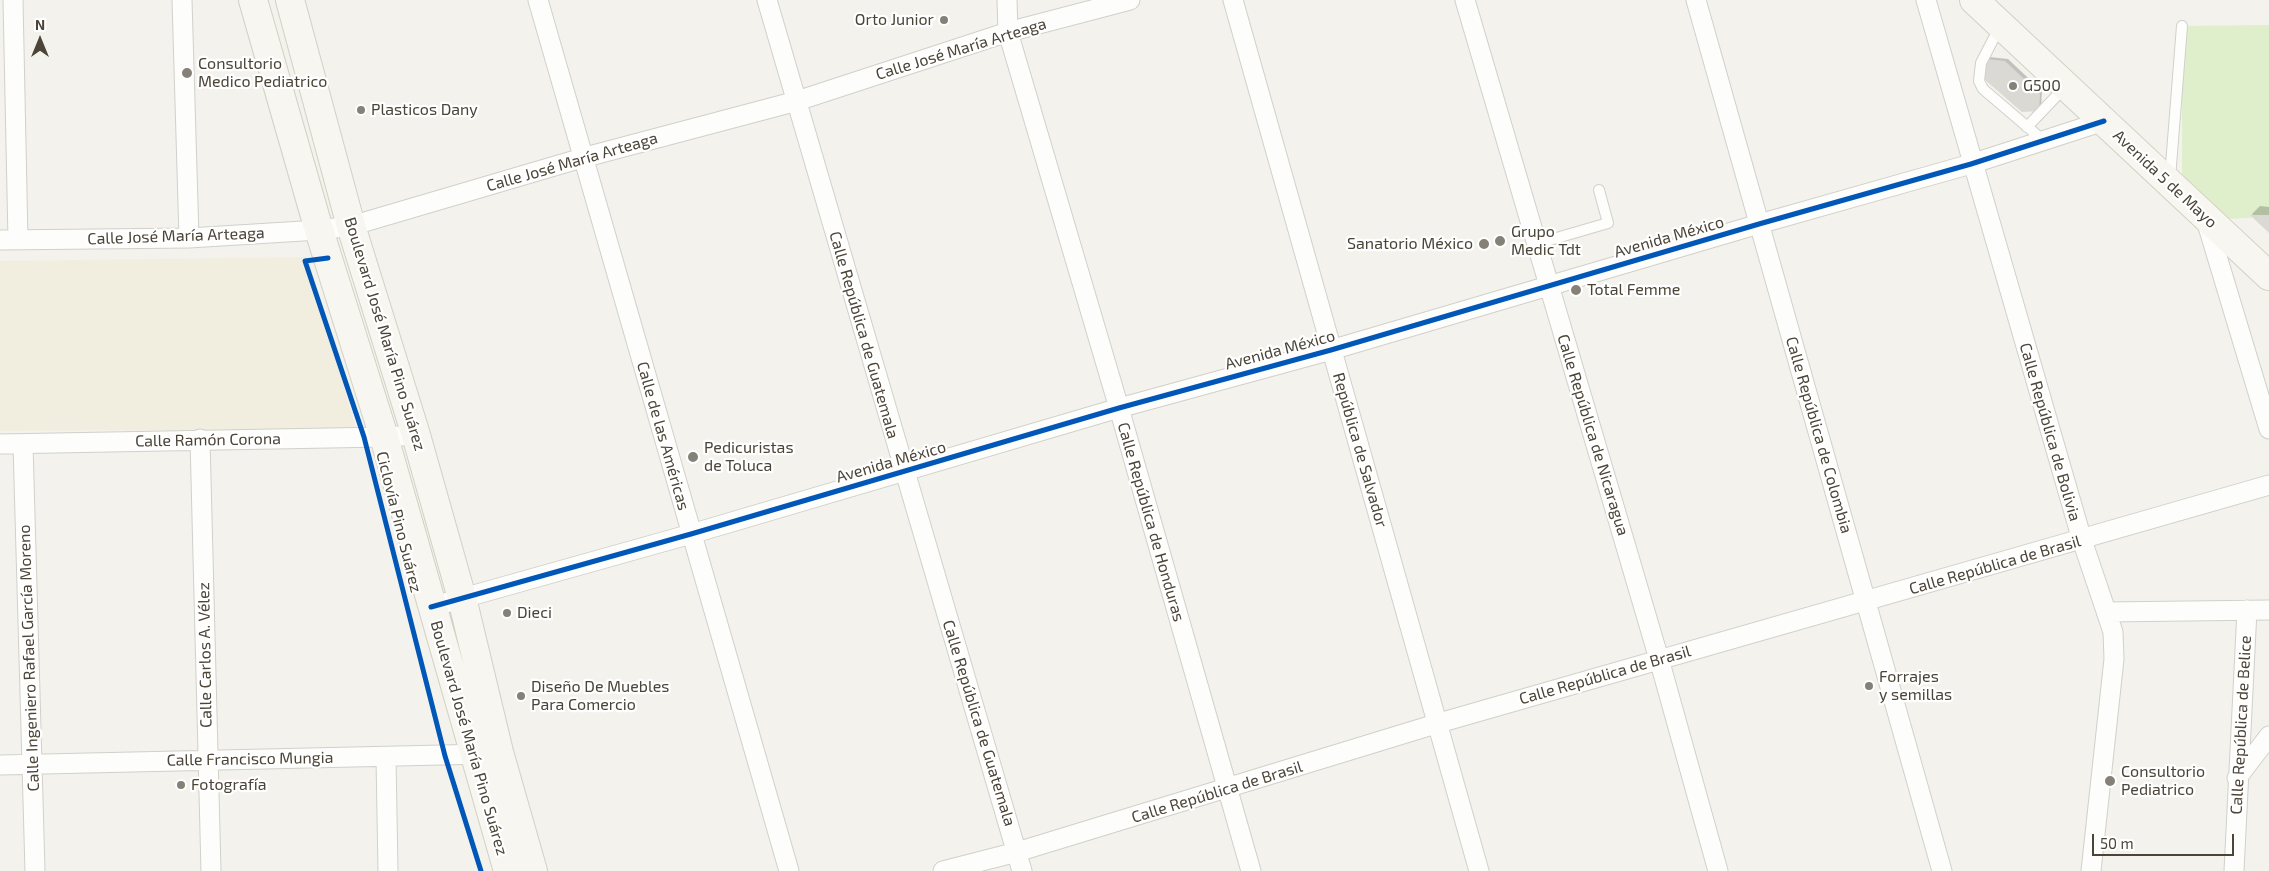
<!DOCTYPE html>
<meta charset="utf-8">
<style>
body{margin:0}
#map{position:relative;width:2269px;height:871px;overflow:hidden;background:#f3f2ed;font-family:"Exo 2",sans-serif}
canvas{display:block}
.north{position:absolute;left:15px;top:15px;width:50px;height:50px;-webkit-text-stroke:4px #fff;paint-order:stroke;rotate:0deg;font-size:14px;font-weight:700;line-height:20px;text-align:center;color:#4b4437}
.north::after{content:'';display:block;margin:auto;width:18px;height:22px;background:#4b4437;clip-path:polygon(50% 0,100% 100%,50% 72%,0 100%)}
.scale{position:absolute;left:2092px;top:834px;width:142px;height:22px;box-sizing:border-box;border:2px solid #4b4437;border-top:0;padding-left:6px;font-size:15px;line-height:18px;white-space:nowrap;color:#4b4437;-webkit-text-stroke:4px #fff;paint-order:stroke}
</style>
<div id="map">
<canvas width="2269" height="871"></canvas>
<div class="north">N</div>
<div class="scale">50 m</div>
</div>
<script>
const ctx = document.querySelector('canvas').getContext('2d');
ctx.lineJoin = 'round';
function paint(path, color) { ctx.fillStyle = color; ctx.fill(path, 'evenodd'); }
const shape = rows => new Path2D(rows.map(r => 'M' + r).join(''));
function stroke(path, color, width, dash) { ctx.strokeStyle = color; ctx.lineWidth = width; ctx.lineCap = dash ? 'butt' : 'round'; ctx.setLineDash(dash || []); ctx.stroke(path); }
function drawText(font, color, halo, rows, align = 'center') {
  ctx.font = font + ' "Exo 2",sans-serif'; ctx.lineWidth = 4.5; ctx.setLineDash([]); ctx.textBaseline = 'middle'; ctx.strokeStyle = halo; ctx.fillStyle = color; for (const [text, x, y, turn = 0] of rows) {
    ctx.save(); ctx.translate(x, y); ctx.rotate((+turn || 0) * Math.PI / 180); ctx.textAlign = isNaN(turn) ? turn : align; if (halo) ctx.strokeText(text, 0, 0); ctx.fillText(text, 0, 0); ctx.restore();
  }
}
const education = shape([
 [308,257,356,429,0,431,0,261]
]);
const green = shape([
 [2269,25,2269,217,2228,219,2182,174,2182,26]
]);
const shadow = shape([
 [1989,57,2008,59,2042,91,2041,107,2039,110,1987,60],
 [2260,206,2269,207,2269,231,2252,214]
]);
const building = shape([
 [1986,59,2005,61,2040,94,2039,111,2022,112,1984,79],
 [2250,215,2269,215,2269,233]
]);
const lane = shape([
 [2000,26,1981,63,1979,81,1983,89,2044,141],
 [2027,127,2065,87],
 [2170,178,2182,26],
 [1536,244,1608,223,1599,190]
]);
const street = shape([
 [13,0,18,240],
 [182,0,189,238],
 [538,0,789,871],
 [767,0,1022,871],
 [1007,0,1008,32,1119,408,1251,871],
 [1233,0,1479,871],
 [1465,0,1659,659,1718,871],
 [1696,0,1942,871],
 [1926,0,2082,540,2113,632,2114,659,2091,871],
 [2206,220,2269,429],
 [0,240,189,238,319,230,351,226,582,158,797,101,1008,32,1130,0],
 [200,439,211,871],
 [0,444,384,437,416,435],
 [23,444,35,871],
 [431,607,691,534,1119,408,1331,350,1759,224,1971,164,2104,121],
 [2106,612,2269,610],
 [386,757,388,871],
 [0,765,486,754],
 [2237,778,2269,736],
 [943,871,1017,852,1439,723,2269,485],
 [2234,871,2247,610]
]);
const secondary = shape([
 [253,0,319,230,384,437,508,871],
 [290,0,351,226,416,435,462,598,499,752,533,871],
 [1974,0,2269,276]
]);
const cycleway = shape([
 [328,258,305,261,364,437,445,756,481,871],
 [431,607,691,534,1119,408,1331,350,1759,224,1971,164,2104,121]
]);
const markers = [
 [944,20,5,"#868177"],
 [187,73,6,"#868177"],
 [2013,86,5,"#868177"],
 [361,110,5,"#868177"],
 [1500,241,6,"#868177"],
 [1484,244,6,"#868177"],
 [1576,290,6,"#868177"],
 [693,457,6,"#868177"],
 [507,613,5,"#868177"],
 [1869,686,5,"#868177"],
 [521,696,5,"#868177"],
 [2110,781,6,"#868177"],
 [181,785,5,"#868177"]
];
const poiNames = [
 ["Orto Junior",934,20,"right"],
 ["Consultorio",198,64],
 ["Medico Pediatrico",198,82],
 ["G500",2023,86],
 ["Plasticos Dany",371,110],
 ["Grupo",1511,232],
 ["Medic Tdt",1511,250],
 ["Sanatorio México",1473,244,"right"],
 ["Total Femme",1587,290],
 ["Pedicuristas",704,448],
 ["de Toluca",704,466],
 ["Dieci",517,613],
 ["Forrajes",1879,677],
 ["y semillas",1879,695],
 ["Diseño De Muebles",531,687],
 ["Para Comercio",531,705],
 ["Consultorio",2121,772],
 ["Pediatrico",2121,790],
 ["Fotografía",191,785]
];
const streetNames = [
 ["Calle José María Arteaga",961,49,-17],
 ["Calle José María Arteaga",572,162,-16],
 ["Avenida 5 de Mayo",2165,179,43],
 ["Calle José María Arteaga",176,236,-2],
 ["Avenida México",1669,237,-16],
 ["Boulevard José María Pino Suárez",385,334,73],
 ["Calle República de Guatemala",864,335,74],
 ["Avenida México",1280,350,-15],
 ["Calle República de Bolivia",2050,432,74],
 ["Calle República de Nicaragua",1593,435,73],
 ["Calle República de Colombia",1819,435,74],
 ["Calle de las Américas",663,436,74],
 ["Calle Ramón Corona",208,440,-1],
 ["República de Salvador",1360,450,74],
 ["Avenida México",891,462,-16],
 ["Ciclovía Pino Suárez",399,522,76],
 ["Calle República de Honduras",1151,522,74],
 ["Calle República de Brasil",1995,565,-16],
 ["Calle Carlos A. Vélez",205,655,-91],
 ["Calle Ingeniero Rafael García Moreno",29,658,-92],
 ["Calle República de Brasil",1605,675,-16],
 ["Calle República de Guatemala",979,723,73],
 ["Calle República de Belice",2241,725,-87],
 ["Boulevard José María Pino Suárez",469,738,74],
 ["Calle Francisco Mungia",250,759,-1],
 ["Calle República de Brasil",1217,792,-17]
];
paint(education, '#f1eedf');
paint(green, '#dfefcb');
paint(shadow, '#0003');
paint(building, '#dbd9d3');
stroke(lane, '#d1d0ca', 12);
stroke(street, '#d1d0ca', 21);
stroke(secondary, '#d3d0c3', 30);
stroke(lane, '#fdfdfc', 10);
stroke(street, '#fdfdfc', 19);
stroke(secondary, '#f7f6f0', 28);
stroke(cycleway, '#0057b8', 5);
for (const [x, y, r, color] of markers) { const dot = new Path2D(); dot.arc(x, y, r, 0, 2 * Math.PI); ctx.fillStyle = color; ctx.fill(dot); stroke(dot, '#fff', 2); }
drawText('16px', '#4b4437', '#fff', poiNames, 'left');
drawText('16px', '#4b4437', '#fff', streetNames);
</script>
